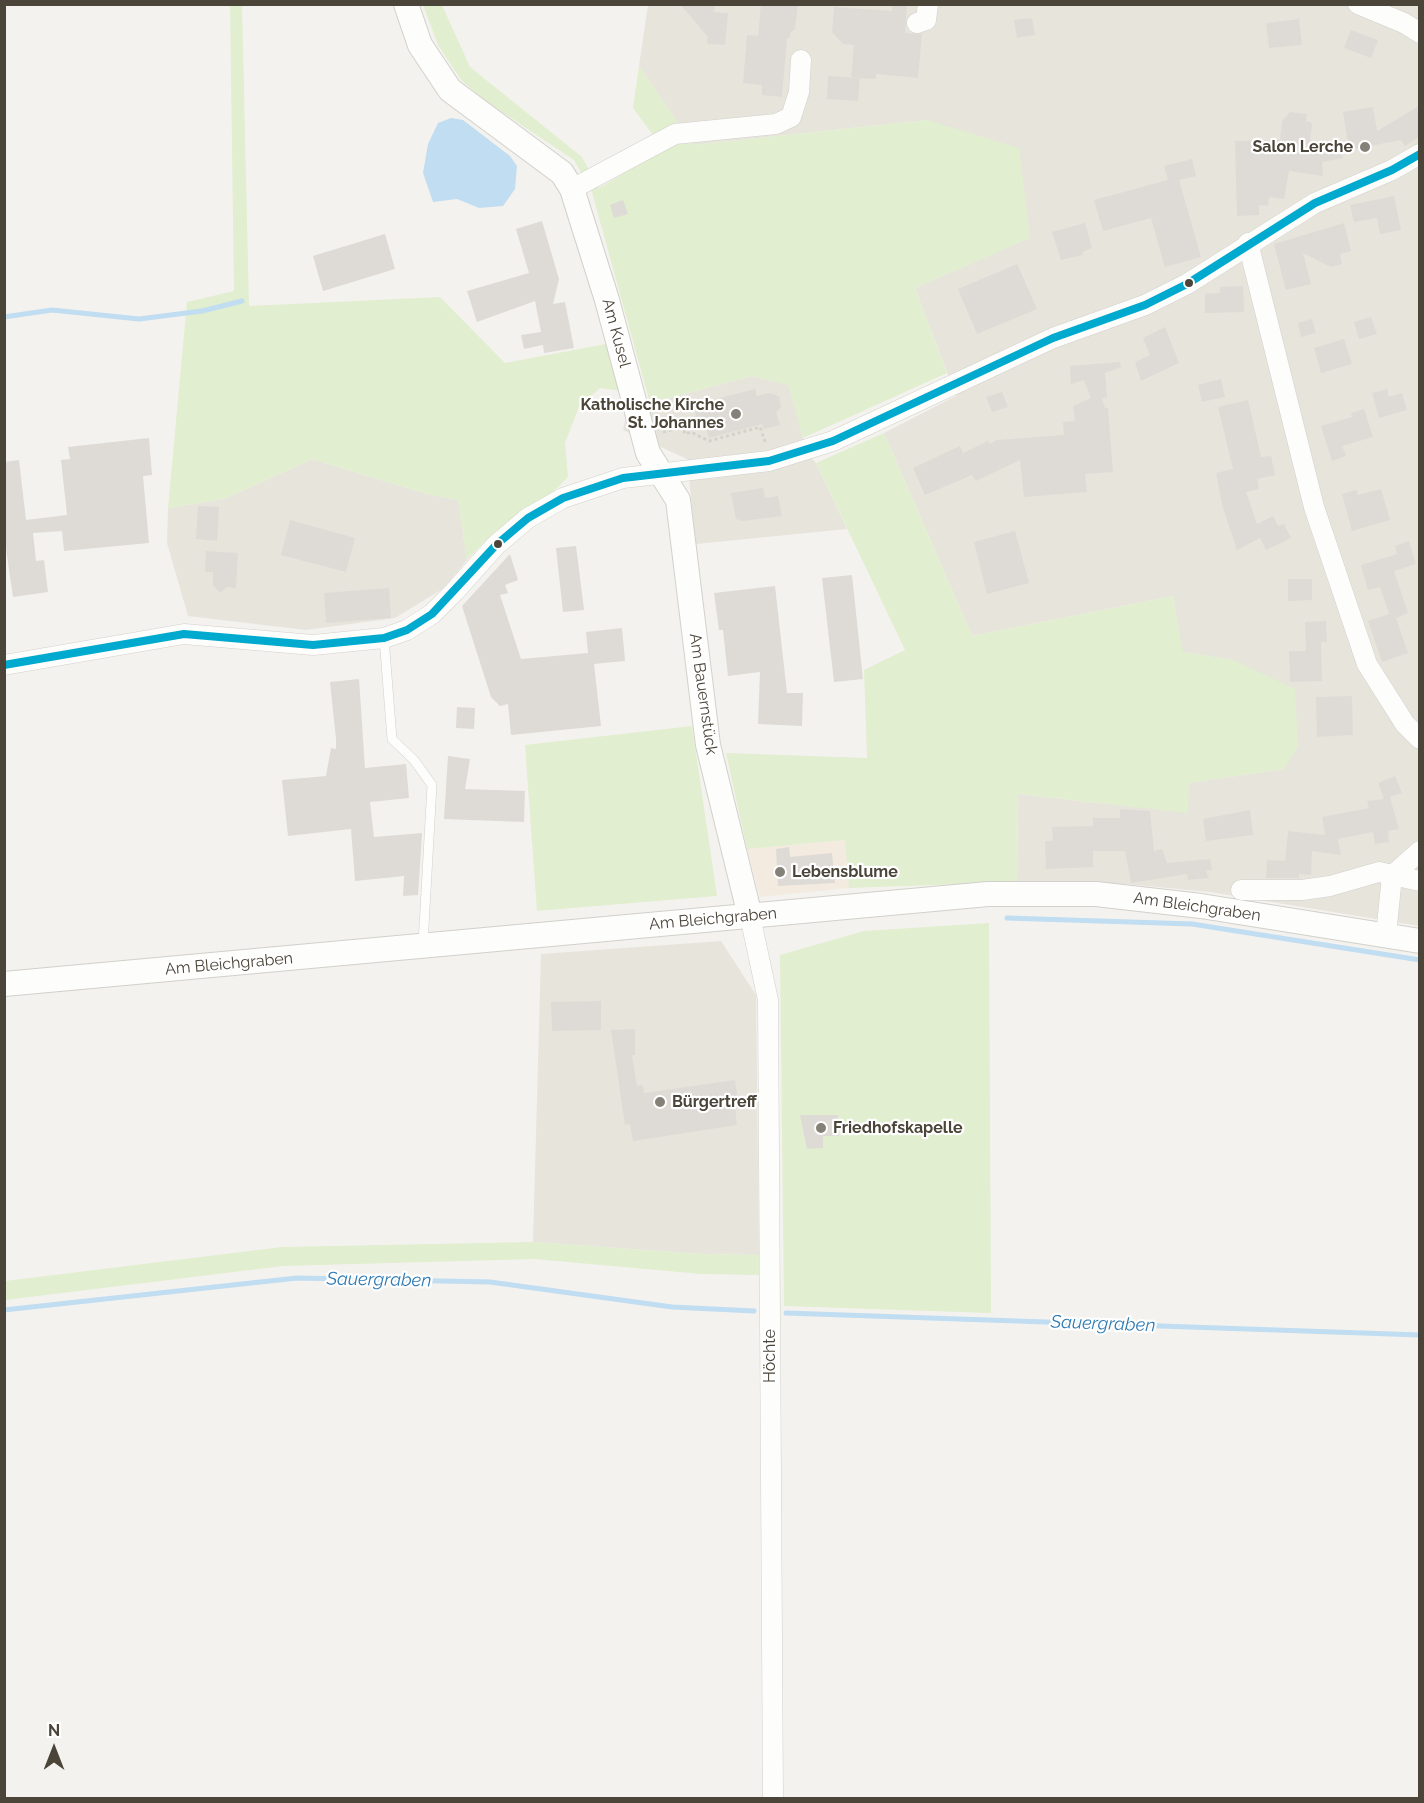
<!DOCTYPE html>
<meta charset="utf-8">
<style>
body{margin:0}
#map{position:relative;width:1424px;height:1803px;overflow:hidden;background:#f4f2ee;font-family:Raleway,sans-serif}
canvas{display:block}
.frame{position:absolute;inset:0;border:6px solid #4b4439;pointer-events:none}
.north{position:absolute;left:24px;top:1719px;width:60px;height:60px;-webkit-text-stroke:4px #fff;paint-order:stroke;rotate:0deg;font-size:16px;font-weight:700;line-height:24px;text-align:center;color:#4b4439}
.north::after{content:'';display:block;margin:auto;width:21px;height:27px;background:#4b4439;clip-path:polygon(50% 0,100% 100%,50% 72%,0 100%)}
</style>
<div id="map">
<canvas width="1424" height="1803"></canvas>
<div class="frame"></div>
<div class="north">N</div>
</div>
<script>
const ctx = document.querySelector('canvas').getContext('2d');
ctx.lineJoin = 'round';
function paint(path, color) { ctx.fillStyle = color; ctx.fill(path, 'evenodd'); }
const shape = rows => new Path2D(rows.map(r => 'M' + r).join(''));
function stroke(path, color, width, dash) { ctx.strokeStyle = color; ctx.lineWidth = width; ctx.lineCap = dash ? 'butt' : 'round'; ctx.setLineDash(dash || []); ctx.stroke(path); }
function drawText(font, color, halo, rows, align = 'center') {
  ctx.font = font + ' Raleway,sans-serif'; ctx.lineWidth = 4.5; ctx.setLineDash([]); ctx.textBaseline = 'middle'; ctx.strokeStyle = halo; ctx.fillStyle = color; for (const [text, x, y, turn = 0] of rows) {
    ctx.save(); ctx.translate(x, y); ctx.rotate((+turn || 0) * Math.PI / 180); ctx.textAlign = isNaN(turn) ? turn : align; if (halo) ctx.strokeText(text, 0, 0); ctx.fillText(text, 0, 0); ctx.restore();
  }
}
const residential = shape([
 [648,5,1419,5,1419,926,1210,892,1126,884,1017,882,1018,794,1107,804,1188,783,1284,769,1233,660,1182,652,1173,596,972,636,884,433,956,396,915,288,1029,238,927,120,693,145,639,66],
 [752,376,789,385,807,453,816,463,847,529,696,544,687,459,623,430,626,416,621,391,650,403],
 [312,459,427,494,458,500,467,560,444,588,395,618,306,630,188,616,167,543,168,508,224,499],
 [721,941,756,995,759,1255,702,1254,533,1242,541,954]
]);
const commercial = shape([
 [845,840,849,888,760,897,747,849]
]);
const green = shape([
 [230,5,242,5,249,306,440,297,505,363,611,343,621,391,600,388,579,407,565,443,568,477,550,495,484,542,467,560,458,500,427,494,312,459,224,499,168,508,187,302,234,291],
 [423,5,442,5,470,67,582,157,599,188,664,150,633,108,639,66,693,145,927,120,1019,148,1030,238,915,288,947,373,803,438,788,385,752,376,650,403,592,192,574,160,484,100,462,81,438,45],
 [884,433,972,636,1173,596,1183,652,1233,660,1295,689,1298,746,1284,769,1189,783,1188,813,1018,794,1017,882,849,888,845,840,747,849,726,753,867,758,864,670,905,650,816,463],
 [692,726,717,896,537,911,525,745],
 [989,923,991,1313,784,1306,780,955,864,931],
 [533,1242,702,1254,759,1255,759,1275,701,1274,534,1259,283,1266,5,1300,5,1281,282,1247]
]);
const water = shape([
 [451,118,463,120,510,156,517,166,515,189,503,206,479,208,457,199,433,202,423,173,428,144,438,123]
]);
const stream = shape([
 [4,317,52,310,139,319,202,311,242,301],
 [1007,918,1192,924,1420,960],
 [4,1310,297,1278,490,1282,672,1307,754,1311],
 [786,1313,1420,1335]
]);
const building = shape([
 [680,4,715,4,714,12,728,13,725,45,707,44,708,37],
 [761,4,798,4,795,29,790,33,790,38,787,38,782,97,762,95,762,85,743,83,747,35,758,36],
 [893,4,907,4,905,33,922,34,918,78,876,74,876,79,851,78,854,45,843,44,832,32,834,7,892,11],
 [1032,18,1035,35,1017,38,1014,20],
 [1299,19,1302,45,1269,48,1266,23],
 [1351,30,1378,40,1371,58,1344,48],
 [828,76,860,78,858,101,827,99],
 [1419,106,1419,137,1405,146,1401,140,1349,150,1343,112,1373,107,1377,131],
 [1290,112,1307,114,1306,121,1311,122,1312,126,1309,146,1340,141,1343,158,1322,162,1323,176,1289,171,1284,199,1269,197,1268,206,1259,205,1259,215,1237,216,1235,141,1280,140,1282,121],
 [1192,159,1196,176,1179,180,1201,257,1165,267,1151,218,1103,231,1094,200,1168,180,1164,166],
 [1394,196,1401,230,1380,234,1377,218,1354,222,1350,205],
 [623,200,628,214,614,218,610,205],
 [542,221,559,279,553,304,565,302,574,348,544,353,543,345,524,349,521,335,541,332,535,301,477,322,467,291,529,273,516,229],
 [1085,223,1092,248,1082,252,1083,255,1061,260,1052,232],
 [1344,223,1351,251,1340,254,1342,264,1331,267,1303,253,1311,284,1286,290,1274,244],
 [385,234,395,269,323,291,313,256],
 [1017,264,1037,309,977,334,958,289],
 [1243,286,1244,312,1205,313,1205,294,1220,293,1220,287],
 [1371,317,1377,334,1359,339,1354,322],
 [1312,319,1316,333,1301,337,1298,323],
 [1165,327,1179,363,1141,381,1135,362,1150,355,1143,338],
 [1344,339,1352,364,1321,373,1314,348],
 [1120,362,1121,367,1105,373,1107,397,1102,399,1105,408,1108,408,1113,472,1085,474,1087,492,1024,497,1020,460,976,481,972,475,925,495,913,468,960,446,963,453,988,441,989,444,997,440,1064,435,1063,422,1075,421,1073,406,1091,398,1084,380,1071,384,1070,366],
 [1221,379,1225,397,1202,402,1198,385],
 [755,389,757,396,769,393,779,396,781,407,776,412,780,425,764,429,762,424,709,438,706,428,694,431,691,417,696,416,695,410,702,409,700,403],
 [1387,389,1389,397,1402,393,1407,410,1379,418,1372,393],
 [1002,392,1008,407,992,412,986,397],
 [1248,400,1261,457,1271,456,1275,475,1257,479,1259,489,1246,492,1257,524,1273,516,1278,526,1284,524,1291,538,1266,550,1260,538,1237,550,1223,508,1216,473,1233,469,1218,407],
 [1364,409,1373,437,1342,446,1346,456,1332,461,1321,426,1352,417,1351,413],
 [149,438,152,475,143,476,149,543,64,551,62,531,33,533,36,561,44,560,48,592,13,597,4,535,4,462,19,460,26,520,67,515,61,460,70,459,68,447],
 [763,488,765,498,778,496,782,516,743,521,736,519,731,493],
 [1381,489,1390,520,1352,531,1342,494,1356,490,1358,495],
 [198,506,219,507,217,541,196,539],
 [290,520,355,538,346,572,281,555],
 [1015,531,1029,583,987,594,974,542],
 [1409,541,1416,564,1394,571,1408,613,1396,618,1408,653,1382,662,1368,621,1389,614,1380,587,1368,590,1361,565,1397,554,1395,546],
 [576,546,584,610,563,612,556,548],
 [206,551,238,553,236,588,227,587,220,593,213,585,213,572,205,572],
 [510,554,518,580,505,585,508,593,500,595,521,659,588,653,586,632,622,628,625,661,594,664,601,726,511,735,508,704,500,706,491,697,462,606],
 [852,575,863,679,834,682,822,578],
 [1288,579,1312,579,1312,600,1288,601],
 [775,586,787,693,803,693,802,726,758,724,760,672,728,676,723,630,719,630,714,593],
 [389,588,391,618,326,623,324,593],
 [1326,621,1327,642,1321,642,1322,681,1290,682,1289,651,1306,651,1305,622],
 [359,679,365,768,406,764,409,798,370,802,374,837,422,833,418,895,403,896,404,876,355,881,351,829,288,836,282,780,326,776,331,748,336,749,336,739,330,682],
 [1352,696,1353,735,1317,737,1316,697],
 [457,707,475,708,474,729,456,728],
 [448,756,470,759,465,789,525,791,524,822,444,819],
 [1395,776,1402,793,1390,797,1399,829,1388,831,1389,842,1375,844,1373,832,1338,839,1341,855,1312,851,1311,875,1299,874,1299,878,1266,878,1267,860,1285,861,1288,831,1325,835,1322,817,1369,808,1367,801,1384,799,1378,783],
 [1120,809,1150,811,1154,851,1162,849,1167,863,1210,859,1212,870,1206,871,1209,878,1188,880,1187,874,1131,883,1125,851,1093,851,1093,867,1046,869,1045,841,1053,841,1052,827,1093,826,1093,818,1120,818],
 [1250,810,1253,835,1206,841,1203,819],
 [789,847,790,857,832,853,835,883,778,886,776,849],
 [601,1001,601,1030,552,1031,551,1002],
 [635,1029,635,1055,632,1055,637,1086,643,1085,644,1093,735,1080,739,1107,735,1107,737,1125,633,1141,630,1124,625,1125,611,1030],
 [800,1115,838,1115,839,1136,823,1136,823,1148,807,1149]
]);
const path = shape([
 [663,432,683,427,685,434,691,432,709,441,760,427,766,444]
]);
const service = shape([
 [384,638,392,739,414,760,432,785,423,944]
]);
const minor = shape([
 [1358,4,1404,23,1420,33],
 [917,23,926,20,928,4],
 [572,189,675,134,776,124,791,117,799,92,801,60],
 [1248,243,1314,507,1367,664,1405,724,1420,739],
 [4,665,184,634,313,645,384,638,407,630,432,614,455,591,496,545,528,518,563,498,623,478,769,461,833,441,1053,338,1145,305,1187,284,1315,203,1392,170,1420,154],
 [1241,890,1302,890,1330,886,1379,872,1420,881],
 [750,916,768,1000,773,1798],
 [1386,935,1392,876,1420,851]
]);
const tertiary = shape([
 [406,4,420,45,450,90,562,173,572,189,607,300,648,453,678,500,708,745,750,916],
 [4,984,988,894,1096,894,1201,906,1420,941]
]);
const bus1 = shape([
 [4,665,184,634,313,645,384,638,407,630,432,614,496,545,528,518,563,498,623,478,769,461,833,441,1053,338,1145,305,1187,284,1315,203,1392,170,1420,154]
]);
const markers = [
 [1365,147,6,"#868178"],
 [1189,283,5,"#4b4439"],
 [736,414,6,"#868178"],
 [498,544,5,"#4b4439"],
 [780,872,6,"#868178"],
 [660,1102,6,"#868178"],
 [821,1128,6,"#868178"]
];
const poiNames = [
 ["Salon Lerche",1353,147,"right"],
 ["Katholische Kirche",724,405,"right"],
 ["St. Johannes",724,423,"right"],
 ["Lebensblume",792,872],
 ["Bürgertreff",672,1102],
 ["Friedhofskapelle",833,1128]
];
const streetNames = [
 ["Am Kusel",616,333,75],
 ["Am Bauernstück",703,694,82],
 ["Am Bleichgraben",1197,907,8],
 ["Am Bleichgraben",713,919,-5],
 ["Am Bleichgraben",229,964,-5],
 ["Höchte",770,1356,-90]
];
const waterNames = [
 ["Sauergraben",379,1280,1],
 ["Sauergraben",1103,1324,2]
];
paint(residential, '#e7e4dc');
paint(commercial, '#f3ebdf');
paint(green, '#e1eecf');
paint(water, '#c0ddf1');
stroke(stream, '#c0ddf1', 5);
paint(building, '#dedbd6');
stroke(service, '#d2d0cb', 10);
stroke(minor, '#d2d0cb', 21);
stroke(tertiary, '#d2d0cb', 26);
stroke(path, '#d3d2cc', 3, [3, 3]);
stroke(service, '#fdfdfc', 9);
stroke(minor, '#fdfdfc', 20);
stroke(tertiary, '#fdfdfc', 24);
stroke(bus1, '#00a9ce', 8);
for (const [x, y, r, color] of markers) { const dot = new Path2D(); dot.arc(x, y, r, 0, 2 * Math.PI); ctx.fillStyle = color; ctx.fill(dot); stroke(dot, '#fff', 2); }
drawText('bold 16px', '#4b4439', '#fff', poiNames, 'left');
drawText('16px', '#4b4439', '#fff', streetNames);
drawText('italic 18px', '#2e7ab2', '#fff', waterNames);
</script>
